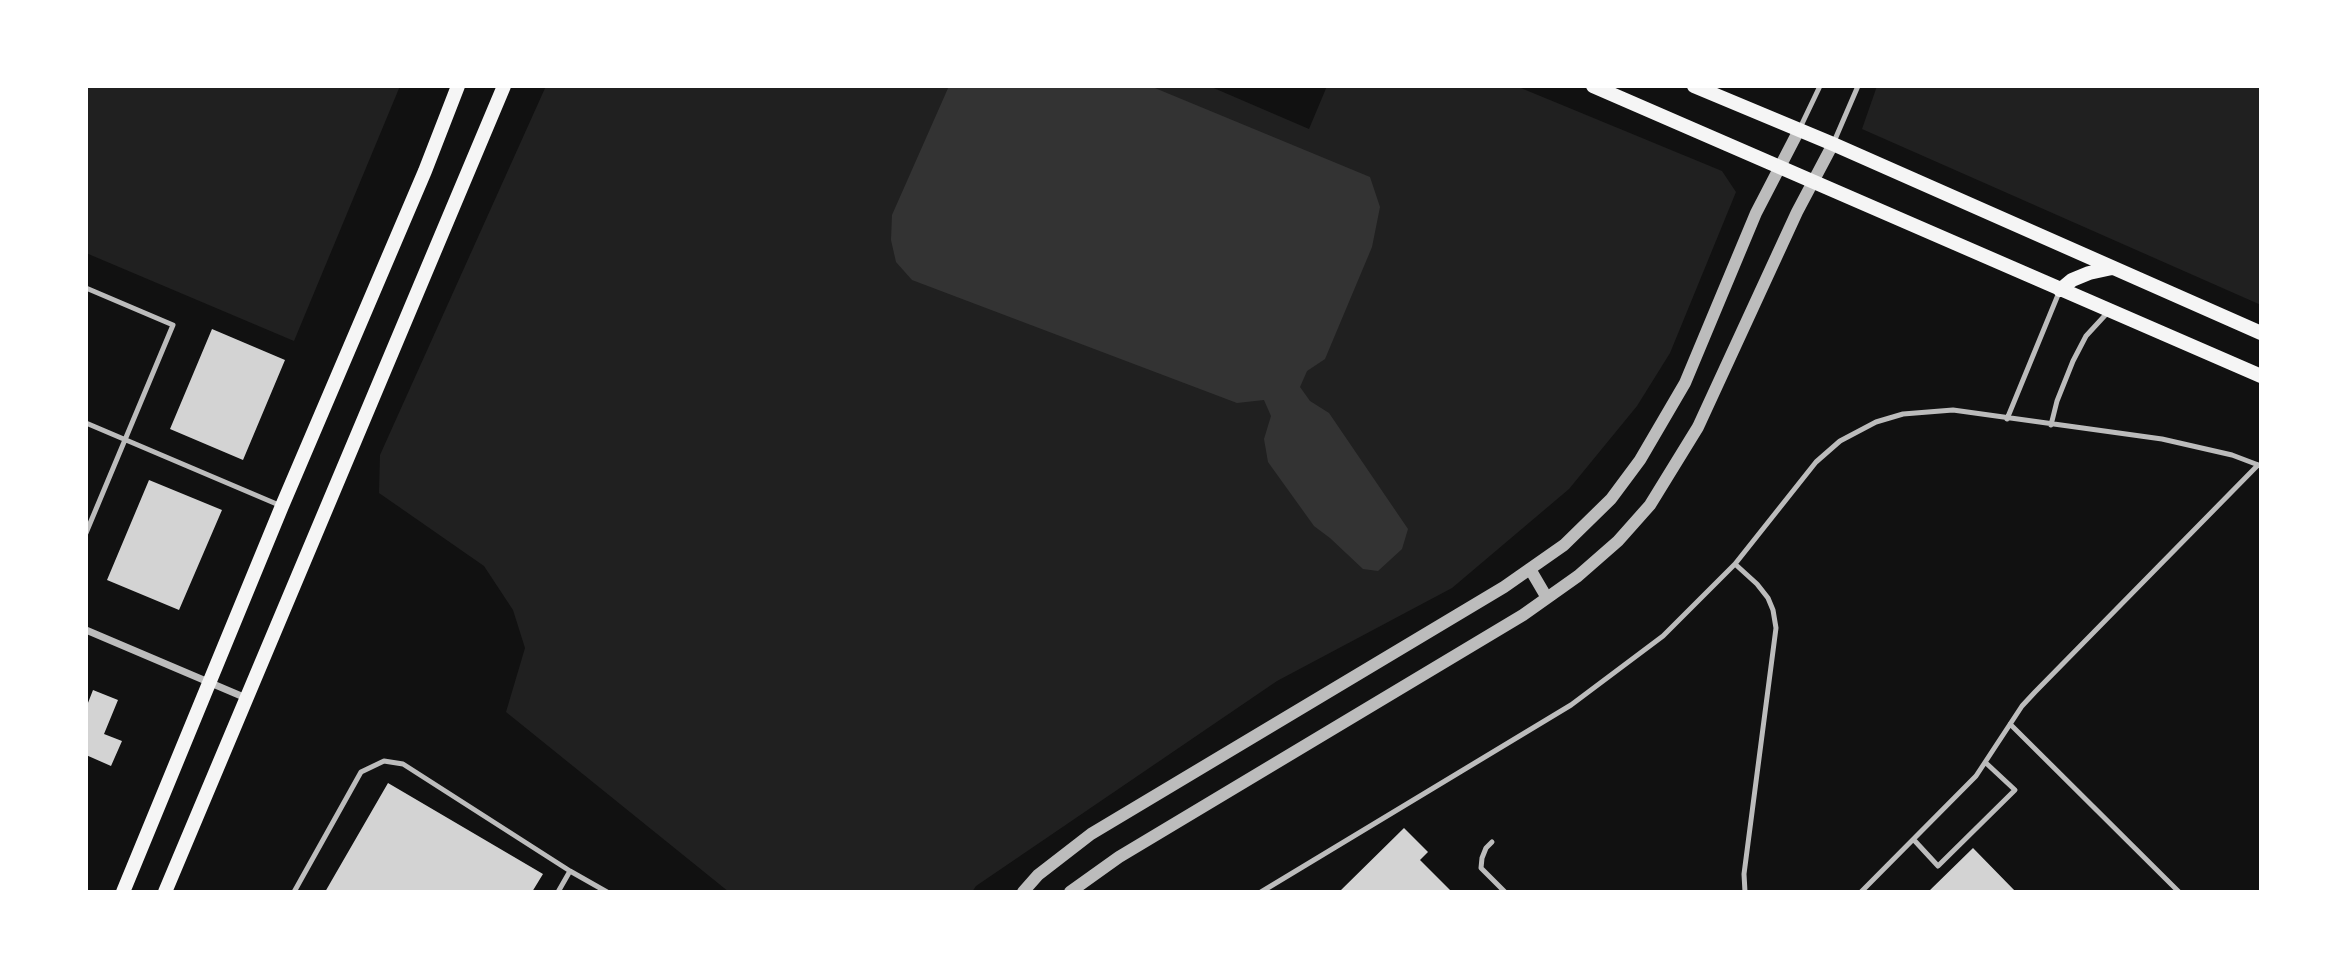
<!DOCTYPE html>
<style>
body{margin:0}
#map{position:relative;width:2347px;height:978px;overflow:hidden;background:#111;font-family:"Open Sans",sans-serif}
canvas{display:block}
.frame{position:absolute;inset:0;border:88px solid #fff;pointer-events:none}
</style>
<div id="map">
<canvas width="2347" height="978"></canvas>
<div class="frame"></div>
</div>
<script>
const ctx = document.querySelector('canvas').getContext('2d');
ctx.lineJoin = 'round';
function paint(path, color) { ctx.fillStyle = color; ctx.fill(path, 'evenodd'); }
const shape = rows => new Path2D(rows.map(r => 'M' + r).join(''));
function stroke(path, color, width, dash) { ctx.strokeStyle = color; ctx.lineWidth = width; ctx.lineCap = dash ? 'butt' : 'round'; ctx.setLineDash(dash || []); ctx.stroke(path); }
const green = shape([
 [86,86,400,86,294,341,86,253],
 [546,86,1209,86,1309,129,1327,86,1516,86,1722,171,1736,192,1670,353,1637,406,1569,489,1452,588,1277,681,976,886,972,892,729,892,506,712,525,648,513,610,484,566,379,493,380,455],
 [1877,86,2261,86,2261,305,1862,129]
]);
const water = shape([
 [949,86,1150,86,1370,177,1380,207,1372,247,1325,359,1307,371,1300,387,1310,401,1329,413,1408,529,1402,549,1378,571,1363,569,1330,538,1314,526,1268,462,1264,439,1271,416,1264,400,1237,403,912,280,896,262,891,240,892,215]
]);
const building = shape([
 [212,329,285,360,243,460,170,429],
 [149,480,222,510,179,610,107,580],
 [93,690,118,700,104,734,122,741,111,766,86,755,86,708],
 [388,783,543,874,532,892,325,892],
 [1404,828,1428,852,1420,860,1452,892,1339,892],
 [1973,848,2016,892,1928,892]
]);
const service = shape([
 [1799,130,1820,86],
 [1833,144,1858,86],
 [86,288,173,325,86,533],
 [2007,419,2060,290],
 [86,423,279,505],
 [2051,425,2057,401,2073,361,2086,336,2109,311],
 [1735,564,1757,584,1768,598,1773,610,1776,628,1744,874,1745,892],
 [2010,724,2179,892],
 [1914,840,1938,866,2015,790,1986,763],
 [1492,842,1486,848,1482,858,1481,868,1505,892],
 [294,892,361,772,384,761,403,764,570,871,607,892],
 [558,892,570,871],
 [1261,892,1571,705,1663,636,1735,564,1816,462,1840,441,1876,422,1903,414,1953,410,2162,439,2232,455,2261,466],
 [1861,892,1976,776,2022,706,2035,692,2258,465]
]);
const minor = shape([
 [86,630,246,698]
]);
const tertiary = shape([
 [1530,569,1547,598],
 [1023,892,1038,875,1091,834,1504,587,1564,545,1611,499,1640,460,1685,383,1756,213,1799,130],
 [1070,892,1119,857,1523,615,1578,576,1618,541,1650,505,1698,427,1797,212,1833,144]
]);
const secondary = shape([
 [1593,86,2261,376],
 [1694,86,1833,144,2261,333],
 [2060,290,2072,280,2089,273,2112,268],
 [123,892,282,506,425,171,458,86],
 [165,892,504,86]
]);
paint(green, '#202020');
paint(water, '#333');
paint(building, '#d3d3d3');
stroke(service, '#bcbcbc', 5);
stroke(minor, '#bcbcbc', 7);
stroke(tertiary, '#bcbcbc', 12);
stroke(secondary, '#f5f5f5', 14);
</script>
